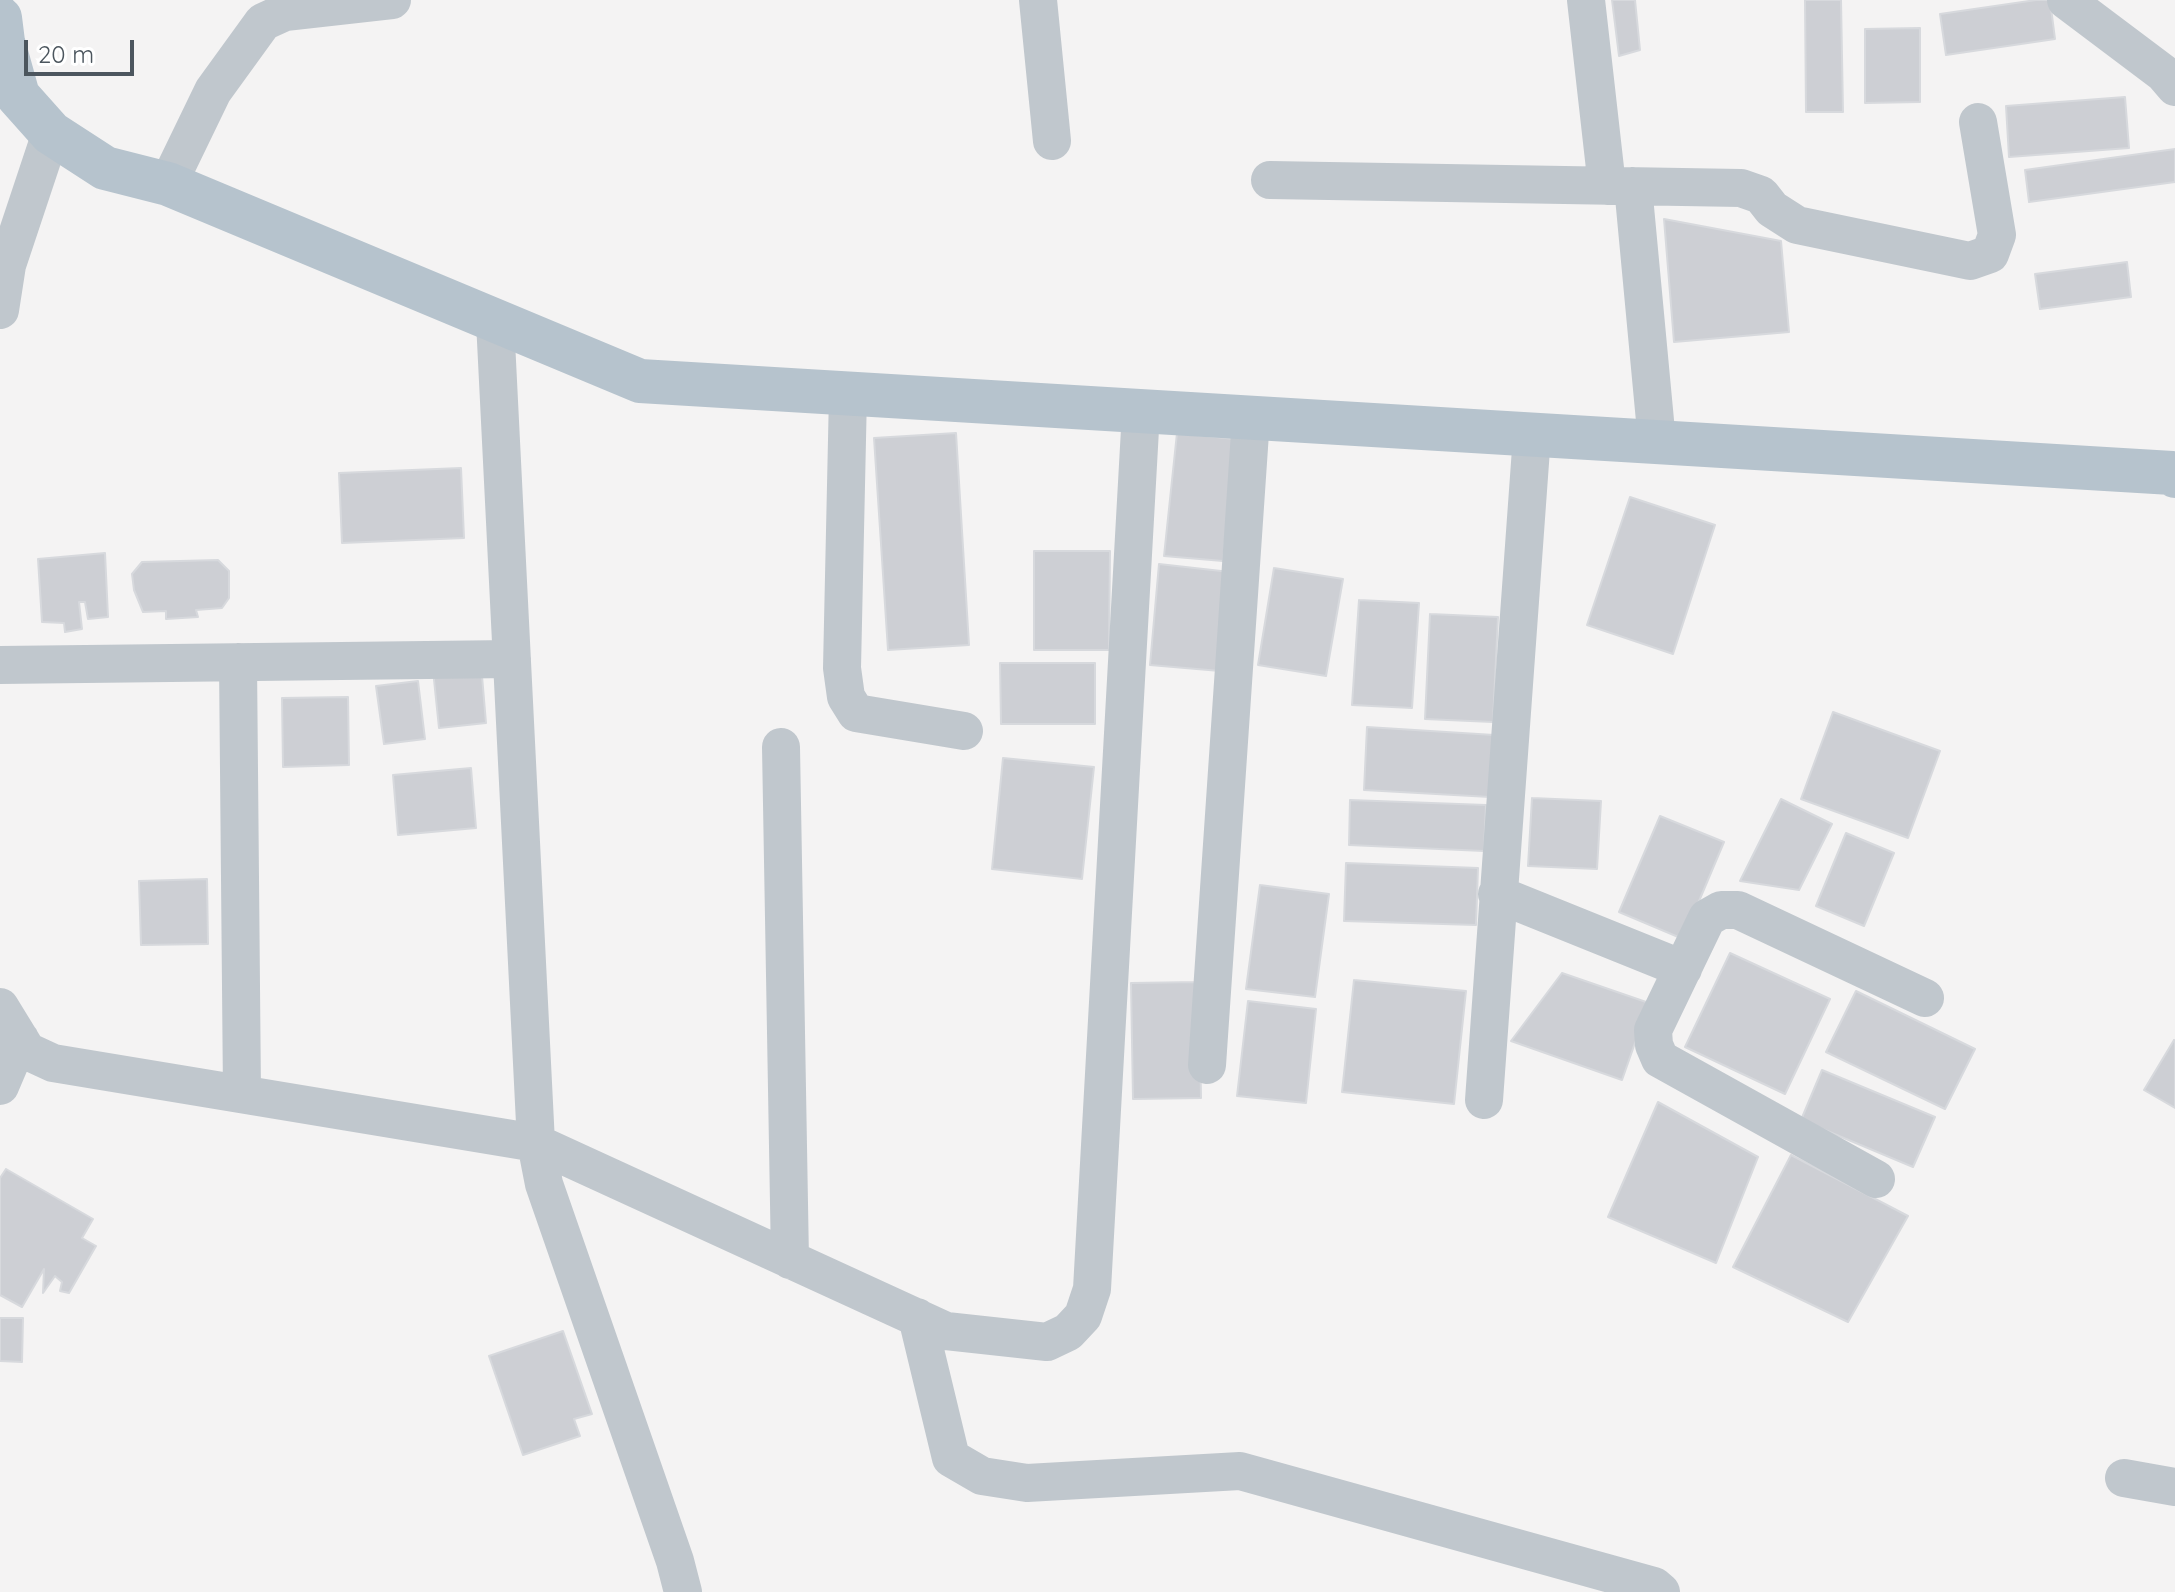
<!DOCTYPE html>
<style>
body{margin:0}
#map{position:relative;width:2175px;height:1592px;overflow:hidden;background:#f4f3f3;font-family:Quicksand,sans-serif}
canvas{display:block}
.scale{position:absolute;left:24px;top:40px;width:110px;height:36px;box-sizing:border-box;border:4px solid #4c565e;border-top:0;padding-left:10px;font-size:24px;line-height:28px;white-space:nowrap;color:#4c565e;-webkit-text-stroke:6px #fff;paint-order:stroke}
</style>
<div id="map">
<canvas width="2175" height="1592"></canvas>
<div class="scale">20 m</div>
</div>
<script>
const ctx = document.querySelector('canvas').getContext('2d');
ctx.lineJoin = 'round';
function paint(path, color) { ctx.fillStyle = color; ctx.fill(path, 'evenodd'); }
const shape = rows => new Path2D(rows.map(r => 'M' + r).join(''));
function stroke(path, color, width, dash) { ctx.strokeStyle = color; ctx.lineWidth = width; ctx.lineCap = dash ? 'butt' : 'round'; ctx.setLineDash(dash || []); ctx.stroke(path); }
const building = shape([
 [1612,0,1635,0,1640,50,1619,56,1612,0],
 [1805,0,1841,0,1843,112,1806,112,1805,0],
 [2036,0,2050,0,2055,39,1946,55,1940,14,2036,0],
 [1920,28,1920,102,1865,103,1865,29,1920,28],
 [2125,97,2129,148,2009,157,2006,106,2125,97],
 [2175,149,2175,182,2029,202,2025,170,2175,149],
 [1664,219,1781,241,1789,332,1674,342,1664,219],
 [2127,262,2131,297,2040,309,2035,274,2127,262],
 [956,433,969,645,888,650,874,438,956,433],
 [1177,433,1235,439,1223,561,1164,556,1177,433],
 [461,468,464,538,342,543,339,473,461,468],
 [1630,497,1715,525,1673,654,1587,625,1630,497],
 [1034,551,1110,551,1109,650,1034,650,1034,551],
 [105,553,108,617,88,619,85,602,79,602,82,629,65,632,64,623,42,622,38,559,105,553],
 [218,560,229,571,229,598,222,608,196,610,198,617,166,619,166,611,143,612,134,590,132,574,142,562,218,560],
 [1159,564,1230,572,1220,671,1150,665,1159,564],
 [1274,568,1343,579,1326,676,1258,665,1274,568],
 [1359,600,1419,603,1412,708,1352,705,1359,600],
 [1430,614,1498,617,1493,722,1425,719,1430,614],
 [1000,663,1095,663,1095,724,1001,724,1000,663],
 [481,664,486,723,439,728,433,670,481,664],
 [418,681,425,739,384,744,376,686,418,681],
 [348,697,349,765,283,767,282,698,348,697],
 [1833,712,1940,751,1908,838,1801,799,1833,712],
 [1367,727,1494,735,1490,797,1364,790,1367,727],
 [1003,758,1094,767,1082,879,992,869,1003,758],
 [471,768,476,828,398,835,393,775,471,768],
 [1532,798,1601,801,1597,869,1528,866,1532,798],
 [1781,799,1832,824,1799,890,1740,881,1781,799],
 [1350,800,1486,805,1484,851,1349,845,1350,800],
 [1660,816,1724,842,1683,939,1619,912,1660,816],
 [1846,833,1894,853,1864,926,1816,906,1846,833],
 [1346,863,1478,868,1476,925,1344,921,1346,863],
 [207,879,208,944,141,945,139,881,207,879],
 [1260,885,1329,894,1315,997,1246,989,1260,885],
 [1730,953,1830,999,1785,1094,1685,1047,1730,953],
 [1562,973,1649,1003,1622,1080,1511,1041,1562,973],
 [1354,980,1466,991,1454,1104,1342,1092,1354,980],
 [1199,982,1201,1098,1133,1099,1131,983,1199,982],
 [1856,991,1975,1049,1945,1109,1826,1052,1856,991],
 [1248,1001,1316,1009,1306,1103,1237,1096,1248,1001],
 [2174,1040,2175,1041,2175,1108,2144,1090,2174,1040],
 [1822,1070,1935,1117,1913,1167,1801,1120,1822,1070],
 [1658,1102,1758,1157,1716,1263,1608,1217,1658,1102],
 [1791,1155,1908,1216,1848,1322,1733,1267,1791,1155],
 [6,1169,93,1219,82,1238,96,1246,69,1293,60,1291,62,1282,55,1276,43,1293,44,1269,22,1307,0,1295,0,1178,6,1169],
 [0,1318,23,1318,22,1362,0,1361,0,1318],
 [563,1331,592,1414,574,1419,580,1436,523,1455,489,1356,563,1331]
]);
const street = shape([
 [1038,0,1052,141],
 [1586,0,1607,186],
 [2066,0,2163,73,2175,87],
 [1270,180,1741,188,1761,195,1772,209,1797,225,1970,261,1990,254,1997,235,1978,122],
 [168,184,213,91,263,22,285,12,392,0],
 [1633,186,1657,442],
 [0,310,7,265,51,133],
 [495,321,536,1143,544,1184,675,1561,683,1592],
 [848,394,842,668,846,697,856,713,964,731],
 [238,662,242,1094],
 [0,665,512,659],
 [781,747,790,1260],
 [1497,894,1683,969],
 [0,1007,27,1051,53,1063,536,1143,946,1331,1047,1342,1068,1332,1083,1316,1092,1289,1141,411],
 [1207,1065,1251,418],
 [0,1086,20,1039],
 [1484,1100,1532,435],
 [1876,1179,1660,1059,1654,1045,1653,1030,1707,918,1721,910,1738,910,1925,998],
 [917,1317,951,1458,982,1476,1027,1483,1240,1471,1654,1586,1661,1592],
 [2124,1478,2175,1487]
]);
const primary = shape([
 [0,18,3,42,18,96,51,133,105,168,168,184,640,381,2172,473,2175,476]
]);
paint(building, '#cdcfd4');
stroke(building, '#d7d9dd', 2);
stroke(street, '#c0c7cd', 38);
stroke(primary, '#b6c3cd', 44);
</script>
